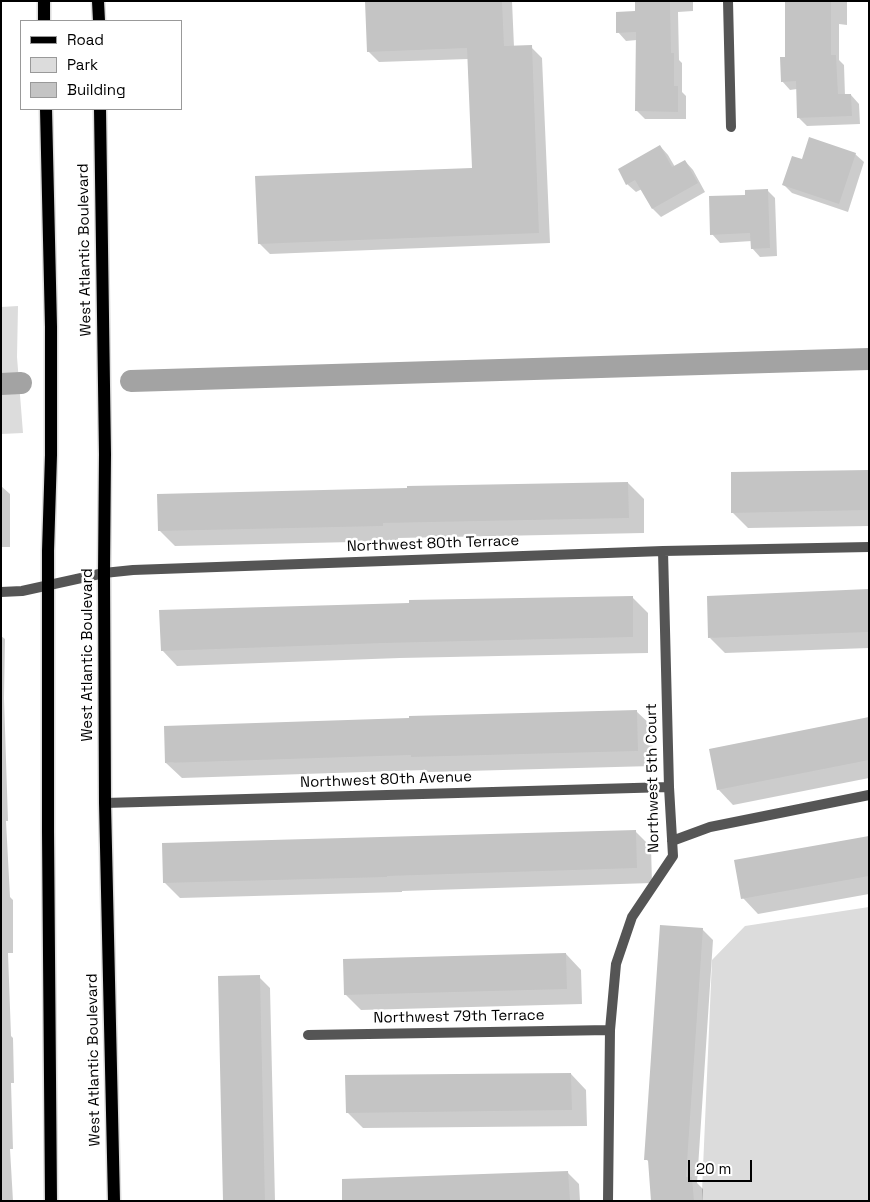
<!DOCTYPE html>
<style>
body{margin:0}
#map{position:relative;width:870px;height:1202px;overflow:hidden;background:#fff;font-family:"Space Grotesk",sans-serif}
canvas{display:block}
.frame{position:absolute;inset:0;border:2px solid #000;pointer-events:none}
.legend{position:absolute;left:20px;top:20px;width:162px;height:90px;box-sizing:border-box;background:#fff;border:1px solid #999;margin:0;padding:6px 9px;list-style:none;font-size:15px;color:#000}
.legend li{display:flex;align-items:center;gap:10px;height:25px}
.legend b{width:25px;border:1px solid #999}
.scale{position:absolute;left:688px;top:1160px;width:64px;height:22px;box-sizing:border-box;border:2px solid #000;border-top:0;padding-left:6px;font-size:15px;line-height:18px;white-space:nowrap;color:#000;-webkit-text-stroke:4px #fff;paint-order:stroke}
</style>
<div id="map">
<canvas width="870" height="1202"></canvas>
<div class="frame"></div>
<ul class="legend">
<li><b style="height:6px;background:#000"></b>Road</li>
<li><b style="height:14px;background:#dcdcdc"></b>Park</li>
<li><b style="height:14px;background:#c4c4c4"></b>Building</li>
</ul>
<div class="scale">20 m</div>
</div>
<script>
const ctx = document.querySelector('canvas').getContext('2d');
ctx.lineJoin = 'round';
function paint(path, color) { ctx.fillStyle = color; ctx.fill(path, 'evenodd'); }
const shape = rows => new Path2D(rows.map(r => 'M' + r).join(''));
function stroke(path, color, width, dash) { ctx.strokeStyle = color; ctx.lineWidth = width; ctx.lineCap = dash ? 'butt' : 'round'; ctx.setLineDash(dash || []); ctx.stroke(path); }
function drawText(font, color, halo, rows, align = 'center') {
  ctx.font = font + ' "Space Grotesk",sans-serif'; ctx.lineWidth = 5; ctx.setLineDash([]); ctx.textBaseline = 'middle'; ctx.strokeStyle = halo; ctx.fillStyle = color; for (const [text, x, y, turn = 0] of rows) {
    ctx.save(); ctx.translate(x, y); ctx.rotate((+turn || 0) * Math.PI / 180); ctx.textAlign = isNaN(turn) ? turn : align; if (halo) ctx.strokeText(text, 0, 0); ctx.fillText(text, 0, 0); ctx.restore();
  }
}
const green = shape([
 [18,306,17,357,23,433,1,434,1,307],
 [869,907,869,1201,703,1201,702,1191,712,960,745,926]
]);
const shadow = shape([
 [366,1,512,1,514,47,531,47,542,58,550,243,270,254,259,243,473,169,468,59,379,62,368,51],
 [636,1,693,1,693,11,678,12,679,60,682,63,682,92,686,96,686,119,645,119,637,111,637,40,626,41,618,32,636,13],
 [786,1,847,1,847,25,839,24,839,60,844,65,845,96,851,95,859,104,860,124,807,126,798,117,797,89,790,90,782,81,786,58],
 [660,146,668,155,675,167,685,161,693,170,705,192,661,217,653,209,642,189,636,192,627,184],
 [855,154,864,162,848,212,792,193,784,185,803,161],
 [767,190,775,198,777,256,760,257,752,248,752,241,720,243,712,234],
 [869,471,869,526,748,528,732,512],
 [628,483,644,499,644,533,398,538,398,541,175,546,159,530],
 [1,486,10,494,10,547,1,547],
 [869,590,869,648,725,653,710,638],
 [632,597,648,613,648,653,400,658,177,666,162,650],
 [1,636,5,639,4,698,8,821,6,821,10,897,13,900,13,953,8,953,11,1036,13,1038,14,1083,11,1083,13,1149,10,1149,13,1201,1,1201],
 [636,711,652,726,653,766,428,772,426,770,182,778,166,763],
 [869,718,869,778,733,805,718,789],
 [635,831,651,847,652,883,402,891,402,892,180,898,164,882],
 [869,837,869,894,758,914,743,898],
 [702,929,713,940,697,1183,703,1189,703,1201,652,1201,650,1163,646,1159],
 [566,954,581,970,582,1004,361,1010,345,994],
 [259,977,270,988,275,1201,224,1201],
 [571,1074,586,1090,587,1126,363,1128,347,1112],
 [568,1173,579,1184,580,1201,343,1201]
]);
const canal = shape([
 [131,381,869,359],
 [1,384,21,383]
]);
const building = shape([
 [365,1,502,1,504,46,532,45,539,233,258,244,255,176,472,168,467,48,367,52],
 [635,1,670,1,671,53,674,53,674,86,678,86,678,112,635,111,636,32,616,33,616,12,635,11],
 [785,1,831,1,831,55,836,55,838,94,851,94,852,116,797,118,796,81,781,82,780,57,785,57],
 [809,137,856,153,839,204,782,185,792,156,802,159],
 [660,145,672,167,685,160,698,183,652,209,635,180,626,185,618,169],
 [768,189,770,248,751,249,750,233,710,235,709,196,745,195,745,190],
 [869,470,869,510,731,513,731,472],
 [628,482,629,518,383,523,383,526,158,531,157,494,407,488,407,486],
 [869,589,869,632,708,638,707,596],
 [633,596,633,637,384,643,161,651,159,610,409,603,409,600],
 [637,710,638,751,411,757,411,755,165,763,164,726,409,718,409,716],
 [869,717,869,760,717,790,709,749],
 [636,830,637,868,387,876,387,877,163,883,162,843],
 [869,836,869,876,741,899,734,860],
 [660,925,703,928,686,1177,692,1177,694,1201,651,1201,648,1160,644,1160],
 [566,953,567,989,344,995,343,959],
 [260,975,265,1201,223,1201,218,976],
 [571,1073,572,1110,346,1113,345,1075],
 [568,1171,570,1201,342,1201,342,1179]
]);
const street = shape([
 [728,1,731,127],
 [1,592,22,591,104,573,133,570,663,551,869,547],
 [105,803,669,787],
 [672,841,710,827,869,795],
 [308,1035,610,1030],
 [608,1201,610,1030,616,964,632,917,673,856,669,787,663,551]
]);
const primary = shape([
 [44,1,44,21],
 [98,1,99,21],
 [46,109,51,327,51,455,48,551,48,832,51,1201],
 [100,109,105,454,104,573,105,803,114,1201]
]);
const streetNames = [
 ["West Atlantic Boulevard",85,250,-91],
 ["Northwest 80th Terrace",433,544,-2],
 ["West Atlantic Boulevard",88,655,-90],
 ["Northwest 5th Court",653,778,-91],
 ["Northwest 80th Avenue",386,780,-2],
 ["Northwest 79th Terrace",459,1017,-1],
 ["West Atlantic Boulevard",94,1060,-91]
];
paint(green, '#dcdcdc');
paint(shadow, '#0003');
stroke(canal, '#a3a3a3', 22);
paint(building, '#c4c4c4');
stroke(primary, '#dbdbdb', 15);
stroke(street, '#555', 10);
stroke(primary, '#000', 12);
drawText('15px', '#000', '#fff', streetNames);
</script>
